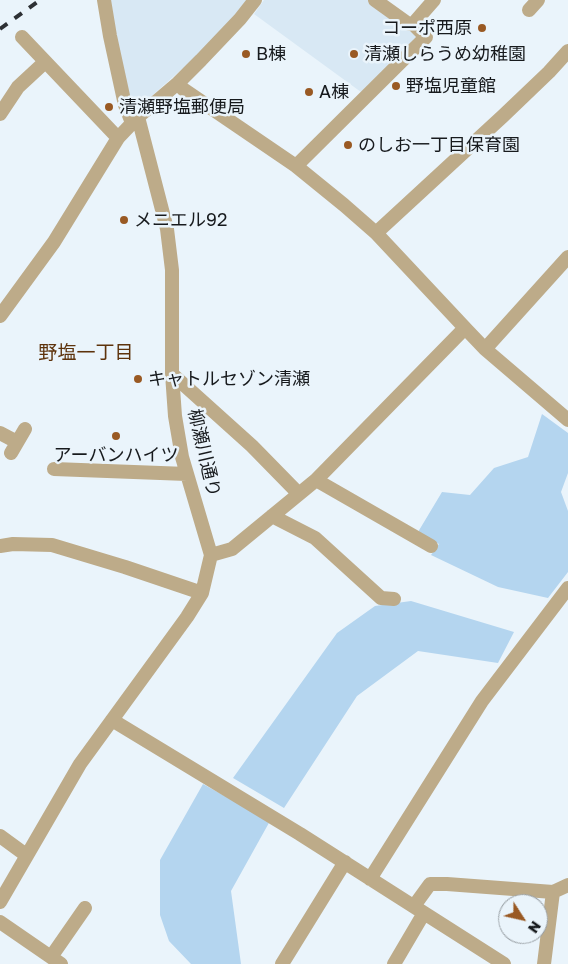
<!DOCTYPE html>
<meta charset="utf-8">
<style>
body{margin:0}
#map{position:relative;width:568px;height:964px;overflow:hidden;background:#eaf4fb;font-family:"Golos Text",sans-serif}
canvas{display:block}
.north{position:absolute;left:498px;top:894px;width:50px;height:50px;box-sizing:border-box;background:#eaf4fb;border:1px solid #969da2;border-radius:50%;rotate:125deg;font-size:14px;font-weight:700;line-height:20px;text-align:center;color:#171a1d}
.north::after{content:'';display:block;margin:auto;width:18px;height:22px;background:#995923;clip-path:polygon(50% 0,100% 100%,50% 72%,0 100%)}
</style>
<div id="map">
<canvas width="568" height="964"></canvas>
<div class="north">N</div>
</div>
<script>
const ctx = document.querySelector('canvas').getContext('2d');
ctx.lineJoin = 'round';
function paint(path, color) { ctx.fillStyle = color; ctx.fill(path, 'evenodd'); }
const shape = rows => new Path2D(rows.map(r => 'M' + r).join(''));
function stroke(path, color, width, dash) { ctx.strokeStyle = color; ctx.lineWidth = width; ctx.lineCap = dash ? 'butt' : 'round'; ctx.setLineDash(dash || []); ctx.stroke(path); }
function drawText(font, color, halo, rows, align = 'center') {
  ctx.font = font + ' "Golos Text","Noto Sans JP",sans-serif'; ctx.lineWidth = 5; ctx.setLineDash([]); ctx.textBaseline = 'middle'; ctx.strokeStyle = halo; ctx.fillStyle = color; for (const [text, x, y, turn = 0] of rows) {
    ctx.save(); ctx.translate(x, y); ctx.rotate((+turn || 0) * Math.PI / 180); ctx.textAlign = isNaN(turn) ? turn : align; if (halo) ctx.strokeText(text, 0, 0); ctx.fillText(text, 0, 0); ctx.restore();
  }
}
const built = shape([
 [104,0,255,0,201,60,182,69,137,109,125,105],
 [264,0,370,0,396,18,417,37,361,92,254,14]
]);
const green = shape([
 [542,414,568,433,568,473,561,492,568,511,568,572,548,598,498,587,431,555,439,544,418,532,442,492,470,495,494,468,528,457],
 [411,601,514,632,498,663,418,651,357,696,284,808,233,778,337,633,375,606],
 [203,784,270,821,231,891,241,964,191,964,169,941,160,915,160,860]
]);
const minor = shape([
 [104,0,110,36,125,105,132,123],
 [375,0,407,23,413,24],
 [529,10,538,0],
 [22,37,118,138],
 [178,83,183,89,296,166,344,205,376,233,465,328],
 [0,114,18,87,45,62],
 [296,166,426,37,413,24,434,0],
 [376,233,503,116,549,72,568,51],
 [0,316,54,242,118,138,138,117],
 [485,349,568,420],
 [172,374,252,446,299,494],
 [0,433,17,442],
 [11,453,25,429],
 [54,469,187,474],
 [316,480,431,546],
 [272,516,315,538,381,598,394,599],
 [0,546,13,544,52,545,125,567,202,593],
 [211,555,232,549,316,480,465,328,485,349,568,257],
 [112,720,300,834,504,964],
 [0,836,26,855],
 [370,879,482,701,568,588],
 [0,902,80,764,187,617,202,593,211,555,182,457,175,416,172,374,172,270,167,229,138,117,178,83,201,60,240,19,255,0],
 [414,906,430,884,447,884,553,892,568,885],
 [0,922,61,964],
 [51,957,85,908],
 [282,964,345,862],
 [394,964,424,913],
 [544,964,553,892]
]);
const rail = shape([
 [0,29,40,0]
]);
const markers = [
 [482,28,5,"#995923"],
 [246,54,5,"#995923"],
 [354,54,5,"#995923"],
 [396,86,5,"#995923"],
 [309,92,5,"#995923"],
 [109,107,5,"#995923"],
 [348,145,5,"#995923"],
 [124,220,5,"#995923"],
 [138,379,5,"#995923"],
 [116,436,5,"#995923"]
];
const poiNames = [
 ["コーポ西原",472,28,"right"],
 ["B棟",256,54],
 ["清瀬しらうめ幼稚園",364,54],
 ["野塩児童館",406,86],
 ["A棟",319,92],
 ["清瀬野塩郵便局",119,107],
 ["のしお一丁目保育園",358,145],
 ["メニエル92",134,220],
 ["キャトルセゾン清瀬",148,379],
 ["アーバンハイツ",116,455,"center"]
];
const streetNames = [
 ["柳瀬川通り",204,453,77]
];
const neighbourhoodNames = [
 ["野塩一丁目",86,353]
];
paint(built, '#d8e8f4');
paint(green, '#b4d5ef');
stroke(minor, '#bdab89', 14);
stroke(rail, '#2d3034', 4, [9, 9]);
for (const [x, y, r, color] of markers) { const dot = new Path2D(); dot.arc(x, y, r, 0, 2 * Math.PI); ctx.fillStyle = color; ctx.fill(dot); stroke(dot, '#eaf4fb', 2); }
drawText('18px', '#171a1d', '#eaf4fb', poiNames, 'left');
drawText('18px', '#171a1d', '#eaf4fb', streetNames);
drawText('19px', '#5d320b', '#eaf4fb', neighbourhoodNames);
</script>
